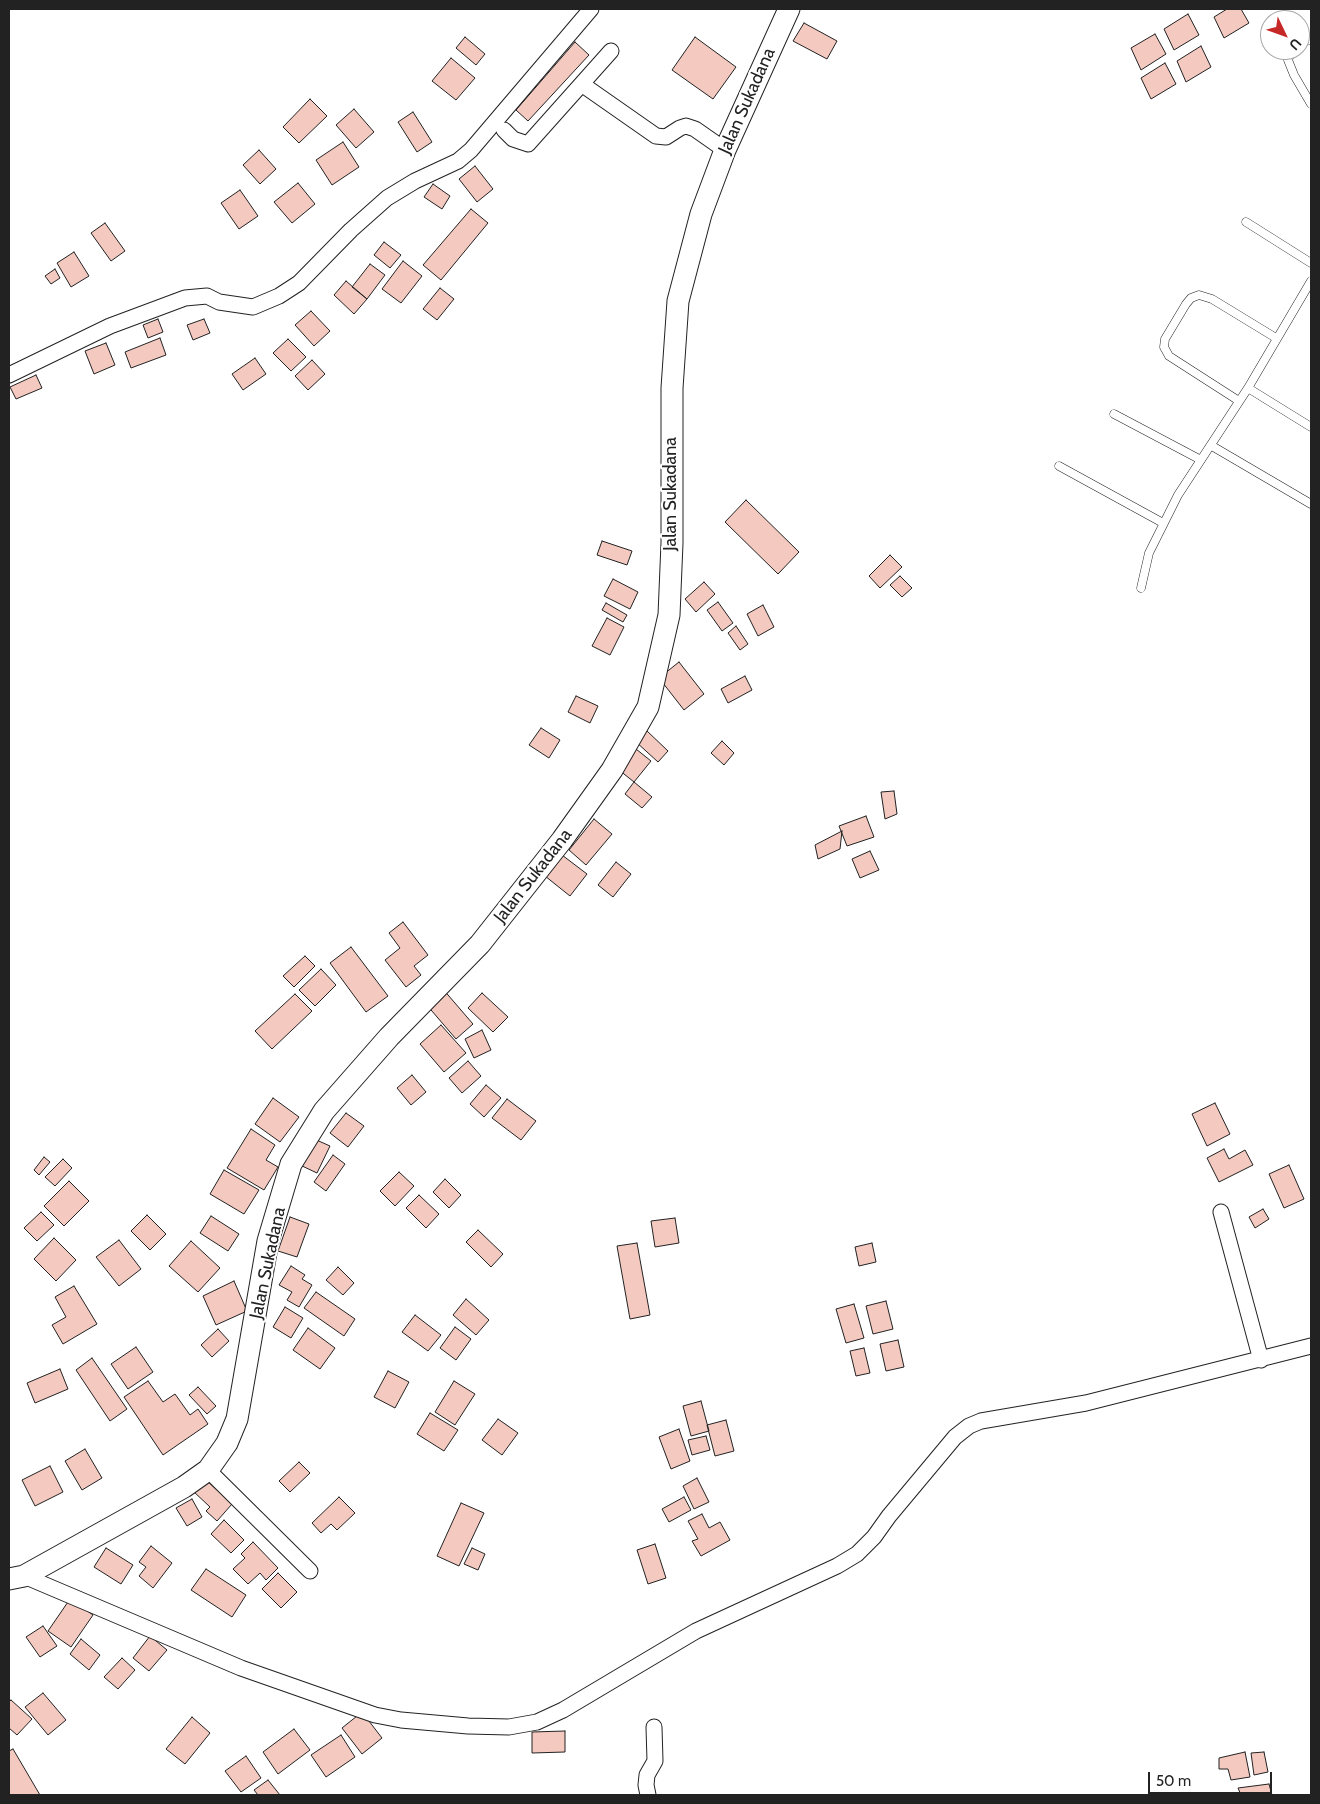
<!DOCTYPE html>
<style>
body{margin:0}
#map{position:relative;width:1320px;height:1804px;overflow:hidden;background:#fff;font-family:Cabin,sans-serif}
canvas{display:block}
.frame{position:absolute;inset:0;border:10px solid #222;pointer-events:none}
.north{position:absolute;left:1260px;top:10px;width:50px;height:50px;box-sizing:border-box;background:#fff;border:1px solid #a7a7a7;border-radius:50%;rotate:132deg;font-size:14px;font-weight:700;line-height:20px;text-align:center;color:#222}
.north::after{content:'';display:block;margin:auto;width:18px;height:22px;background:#c62828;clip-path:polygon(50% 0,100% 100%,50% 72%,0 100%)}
.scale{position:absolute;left:1148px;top:1772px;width:124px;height:22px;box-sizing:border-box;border:2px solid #222;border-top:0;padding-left:6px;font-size:15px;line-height:18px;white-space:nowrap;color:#222;-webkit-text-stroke:4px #fff;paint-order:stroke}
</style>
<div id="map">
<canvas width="1320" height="1804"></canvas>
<div class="frame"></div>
<div class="north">U</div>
<div class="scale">50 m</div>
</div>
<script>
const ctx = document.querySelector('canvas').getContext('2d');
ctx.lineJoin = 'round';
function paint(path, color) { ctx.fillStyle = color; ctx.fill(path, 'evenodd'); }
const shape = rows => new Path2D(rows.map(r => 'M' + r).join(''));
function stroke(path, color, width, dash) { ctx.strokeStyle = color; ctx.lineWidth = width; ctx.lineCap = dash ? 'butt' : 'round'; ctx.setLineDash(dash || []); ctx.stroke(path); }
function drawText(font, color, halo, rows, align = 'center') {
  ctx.font = font + ' Cabin,sans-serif'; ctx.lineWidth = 4; ctx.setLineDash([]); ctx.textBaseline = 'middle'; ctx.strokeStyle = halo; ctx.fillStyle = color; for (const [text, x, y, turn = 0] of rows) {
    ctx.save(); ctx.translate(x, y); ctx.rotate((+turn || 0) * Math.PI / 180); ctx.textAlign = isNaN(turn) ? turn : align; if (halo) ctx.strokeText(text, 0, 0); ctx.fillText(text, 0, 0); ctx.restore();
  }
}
const building = shape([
 [1227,9,1241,9,1249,23,1224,38,1214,17,1227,9],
 [1188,14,1199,35,1174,50,1164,29,1188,14],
 [804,23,837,41,827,59,793,41,804,23],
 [1155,34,1166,54,1141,70,1131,48,1155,34],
 [465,37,485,54,476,65,456,48,465,37],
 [695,37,736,67,713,99,672,70,695,37],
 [575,42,589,55,528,121,516,110,575,42],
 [1201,46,1211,67,1186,82,1177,61,1201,46],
 [451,58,475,78,456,100,432,81,451,58],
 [1165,63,1176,84,1151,99,1141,78,1165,63],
 [310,99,327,116,299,143,283,127,310,99],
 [354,109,374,132,356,148,336,125,354,109],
 [413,112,432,142,417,152,398,122,413,112],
 [343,142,359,167,332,185,316,160,343,142],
 [259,150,276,169,260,184,243,165,259,150],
 [475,166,493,189,477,202,459,179,475,166],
 [298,183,315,204,292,223,274,202,298,183],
 [433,184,450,196,442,209,424,197,433,184],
 [240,190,258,216,239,229,221,203,240,190],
 [471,209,488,223,441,280,423,265,471,209],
 [105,223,125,251,111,261,91,233,105,223],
 [384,242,401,255,390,268,374,255,384,242],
 [74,252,89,276,71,287,57,263,74,252],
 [403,261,422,276,401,303,382,289,403,261],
 [370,264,385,275,367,299,352,287,370,264],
 [55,269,60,278,51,284,45,276,55,269],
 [346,281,367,299,354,314,334,295,346,281],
 [440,288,454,299,437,320,423,309,440,288],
 [311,311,330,331,314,346,295,325,311,311],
 [158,319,163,332,148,338,143,325,158,319],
 [204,319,210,333,193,340,187,325,204,319],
 [160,338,166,355,131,368,125,352,160,338],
 [288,339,306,357,291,371,273,353,288,339],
 [106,343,115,365,94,374,85,351,106,343],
 [255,358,266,374,243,390,232,374,255,358],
 [312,360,325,374,308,390,295,376,312,360],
 [36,375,42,388,16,399,10,387,36,375],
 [746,500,799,552,778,574,725,522,746,500],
 [602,541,632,551,627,565,597,555,602,541],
 [890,555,902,567,880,588,869,576,890,555],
 [900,576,912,588,902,597,890,585,900,576],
 [613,579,638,592,630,609,604,596,613,579],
 [704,582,715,594,696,612,685,599,704,582],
 [718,602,733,623,722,631,707,610,718,602],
 [606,603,627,615,623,622,602,610,606,603],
 [763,605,774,627,758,636,747,614,763,605],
 [607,618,624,627,610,655,592,646,607,618],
 [736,626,748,644,740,650,728,633,736,626],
 [679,662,704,694,684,710,659,678,679,662],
 [745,676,752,690,728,703,721,689,745,676],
 [576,696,598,706,590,723,568,712,576,696],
 [541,728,560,740,549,758,529,745,541,728],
 [646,730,668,751,658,762,635,741,646,730],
 [722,741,734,753,724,765,711,753,722,741],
 [636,749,651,761,634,782,619,770,636,749],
 [634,782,652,797,642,808,625,794,634,782],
 [894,791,897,814,885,819,881,792,894,791],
 [866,816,874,837,847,846,839,826,866,816],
 [594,819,612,834,586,865,569,850,594,819],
 [842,831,840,849,818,859,815,845,842,831],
 [870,851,879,870,860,878,852,859,870,851],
 [562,855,587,874,570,896,545,876,562,855],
 [616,862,631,874,613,897,598,885,616,862],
 [403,922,428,955,414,966,421,975,406,987,385,960,400,948,389,933,403,922],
 [351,947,388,996,366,1012,330,963,351,947],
 [305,956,315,966,294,987,283,976,305,956],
 [321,969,336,985,315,1006,299,990,321,969],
 [442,988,473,1024,456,1039,425,1003,442,988],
 [482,993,508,1017,493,1032,468,1008,482,993],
 [295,994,312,1011,272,1049,255,1031,295,994],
 [441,1025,466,1053,444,1072,420,1044,441,1025],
 [482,1030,491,1050,474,1058,465,1039,482,1030],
 [468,1061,481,1076,462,1093,449,1078,468,1061],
 [412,1075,426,1092,411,1105,397,1088,412,1075],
 [486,1085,501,1098,484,1117,470,1104,486,1085],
 [273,1098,299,1117,280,1142,255,1124,273,1098],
 [507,1099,536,1121,521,1140,492,1118,507,1099],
 [1215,1103,1230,1134,1207,1146,1192,1114,1215,1103],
 [346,1113,364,1126,348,1147,330,1133,346,1113],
 [251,1129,275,1145,266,1160,278,1167,264,1190,227,1168,251,1129],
 [312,1138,330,1146,317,1173,300,1165,312,1138],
 [1224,1149,1229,1159,1245,1150,1253,1165,1219,1182,1207,1158,1224,1149],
 [333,1155,345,1164,326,1191,314,1182,333,1155],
 [44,1157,50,1162,39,1175,34,1170,44,1157],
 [63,1159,72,1168,55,1186,45,1177,63,1159],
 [1289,1165,1304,1199,1284,1208,1269,1174,1289,1165],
 [224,1170,259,1190,244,1214,210,1194,224,1170],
 [399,1172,414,1186,395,1206,380,1191,399,1172],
 [445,1179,461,1195,449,1208,433,1192,445,1179],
 [69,1181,89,1201,64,1226,44,1206,69,1181],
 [419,1195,439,1214,426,1228,406,1208,419,1195],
 [1263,1209,1269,1219,1255,1228,1249,1217,1263,1209],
 [41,1212,54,1225,37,1241,24,1228,41,1212],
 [147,1215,166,1234,150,1250,131,1231,147,1215],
 [211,1216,239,1234,228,1251,200,1233,211,1216],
 [290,1217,309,1224,297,1257,278,1251,290,1217],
 [675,1218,679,1243,655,1247,651,1221,675,1218],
 [478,1230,503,1254,491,1267,466,1242,478,1230],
 [54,1238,76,1260,56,1281,34,1259,54,1238],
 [119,1240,141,1269,119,1286,96,1257,119,1240],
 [191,1241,220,1268,198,1292,169,1266,191,1241],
 [637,1243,650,1315,630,1319,617,1246,637,1243],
 [872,1243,876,1262,859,1266,855,1247,872,1243],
 [291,1266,305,1275,302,1279,312,1285,299,1307,287,1300,292,1292,279,1285,291,1266],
 [338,1267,354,1283,343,1295,326,1280,338,1267],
 [234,1281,247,1311,216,1325,203,1296,234,1281],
 [74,1286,97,1324,63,1344,52,1325,66,1317,55,1297,74,1286],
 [316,1292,355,1319,344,1336,304,1308,316,1292],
 [466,1299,489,1320,476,1335,453,1315,466,1299],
 [886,1301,893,1329,873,1334,866,1306,886,1301],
 [854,1304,864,1338,846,1343,836,1309,854,1304],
 [285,1307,303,1318,291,1338,273,1327,285,1307],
 [415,1315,441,1335,428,1351,402,1332,415,1315],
 [455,1327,471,1339,456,1360,440,1348,455,1327],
 [308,1328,335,1348,320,1369,293,1350,308,1328],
 [218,1329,229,1341,212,1357,201,1345,218,1329],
 [898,1340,904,1367,886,1371,880,1344,898,1340],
 [136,1347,153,1372,128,1389,111,1364,136,1347],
 [864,1348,870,1373,856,1376,850,1351,864,1348],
 [92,1358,127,1409,110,1421,76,1370,92,1358],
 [60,1369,68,1389,35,1403,27,1383,60,1369],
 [388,1371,409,1382,395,1408,374,1397,388,1371],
 [148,1381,163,1402,175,1394,190,1415,198,1409,208,1424,163,1455,124,1397,148,1381],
 [454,1381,475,1394,455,1425,435,1412,454,1381],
 [198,1387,216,1406,207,1414,189,1395,198,1387],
 [701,1401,709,1431,691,1436,683,1406,701,1401],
 [430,1413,458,1430,444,1451,417,1434,430,1413],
 [498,1419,518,1433,502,1455,482,1440,498,1419],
 [726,1420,734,1451,715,1456,707,1425,726,1420],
 [679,1429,690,1461,671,1469,659,1437,679,1429],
 [706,1436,710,1450,692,1455,688,1440,706,1436],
 [85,1449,102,1478,82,1490,65,1461,85,1449],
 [299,1462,310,1473,290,1492,279,1481,299,1462],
 [50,1466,63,1492,35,1506,22,1480,50,1466],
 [697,1478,709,1502,694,1509,683,1486,697,1478],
 [205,1479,232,1504,217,1521,206,1511,210,1507,193,1491,205,1479],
 [339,1497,355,1513,337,1530,331,1524,321,1533,312,1523,339,1497],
 [684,1497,691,1510,669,1522,662,1509,684,1497],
 [192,1499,202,1517,187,1526,176,1508,192,1499],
 [461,1503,484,1513,459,1566,437,1556,461,1503],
 [702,1514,709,1528,720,1522,730,1540,701,1556,692,1541,698,1539,688,1521,702,1514],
 [224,1520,244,1540,231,1553,211,1534,224,1520],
 [253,1542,278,1568,266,1580,260,1573,248,1584,233,1569,245,1558,241,1554,253,1542],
 [655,1544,666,1578,648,1584,637,1550,655,1544],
 [151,1546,172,1563,153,1588,139,1576,146,1567,139,1562,151,1546],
 [106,1548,133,1565,121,1584,94,1567,106,1548],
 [472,1548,485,1554,478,1570,464,1564,472,1548],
 [206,1569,246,1595,232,1617,191,1590,206,1569],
 [278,1573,297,1592,281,1608,262,1589,278,1573],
 [70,1599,93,1615,71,1647,48,1631,70,1599],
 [43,1626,57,1646,40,1657,26,1637,43,1626],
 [150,1636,167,1650,149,1671,133,1658,150,1636],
 [81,1639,100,1655,89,1670,70,1654,81,1639],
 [122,1658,135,1670,118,1689,104,1677,122,1658],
 [43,1693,66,1720,48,1735,25,1707,43,1693],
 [11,1700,32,1719,17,1735,9,1728,9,1702,11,1700],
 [362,1712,382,1738,362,1754,342,1728,362,1712],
 [192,1717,210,1733,185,1764,166,1749,192,1717],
 [294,1729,310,1750,278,1774,263,1752,294,1729],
 [565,1731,565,1752,532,1753,532,1732,565,1731],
 [341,1735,355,1757,326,1777,311,1755,341,1735],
 [13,1749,40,1795,9,1795,9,1751,13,1749],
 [1245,1752,1250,1777,1231,1780,1228,1769,1219,1769,1219,1758,1245,1752],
 [1264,1752,1268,1772,1254,1775,1251,1753,1264,1752],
 [246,1756,261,1778,241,1792,225,1771,246,1756],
 [268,1780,280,1795,258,1795,254,1790,268,1780],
 [1269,1784,1272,1795,1241,1795,1238,1788,1269,1784]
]);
const service = shape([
 [1300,44,1311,39],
 [1292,50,1288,60,1294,75,1311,104],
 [1246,222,1311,263],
 [1248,388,1311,427],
 [1239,401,1169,356,1164,347,1165,339,1186,304,1191,298,1199,295,1212,299,1276,338],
 [1114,414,1201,460],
 [1212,446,1311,504],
 [1059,466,1163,523],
 [1141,588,1149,553,1178,495,1248,388,1311,281]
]);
const minor = shape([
 [583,85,656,136,666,137,680,128,686,126,695,129,725,150],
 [504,130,513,139,528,144,611,51],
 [9,375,110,326,185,298,207,296,219,302,253,307,279,296,299,283,351,230,387,198,415,181,458,161,471,150,591,9],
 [1221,1212,1261,1360],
 [208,1470,310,1571],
 [24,1576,241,1668,375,1715,401,1720,468,1726,509,1727,537,1722,563,1710,696,1631,837,1566,857,1554,874,1537,889,1516,955,1437,969,1426,981,1421,1086,1403,1311,1346],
 [648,1795,646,1785,647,1775,655,1761,654,1727]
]);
const secondary = shape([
 [9,1579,24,1576,184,1487,208,1470,227,1443,237,1419,268,1241,291,1164,324,1111,389,1037,480,944,562,840,612,770,648,707,669,615,672,543,672,388,678,301,701,214,725,150,789,9]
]);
const streetNames = [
 ["Jalan Sukadana",747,101,-66],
 ["Jalan Sukadana",671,494,-90],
 ["Jalan Sukadana",533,876,-52],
 ["Jalan Sukadana",268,1263,-78]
];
paint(building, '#f3c9c0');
stroke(building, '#222', 1);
stroke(service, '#222', 9);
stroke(minor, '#222', 17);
stroke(secondary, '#222', 23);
stroke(service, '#fff', 8);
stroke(minor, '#fff', 15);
stroke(secondary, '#fff', 21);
drawText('18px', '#222', '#fff', streetNames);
</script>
